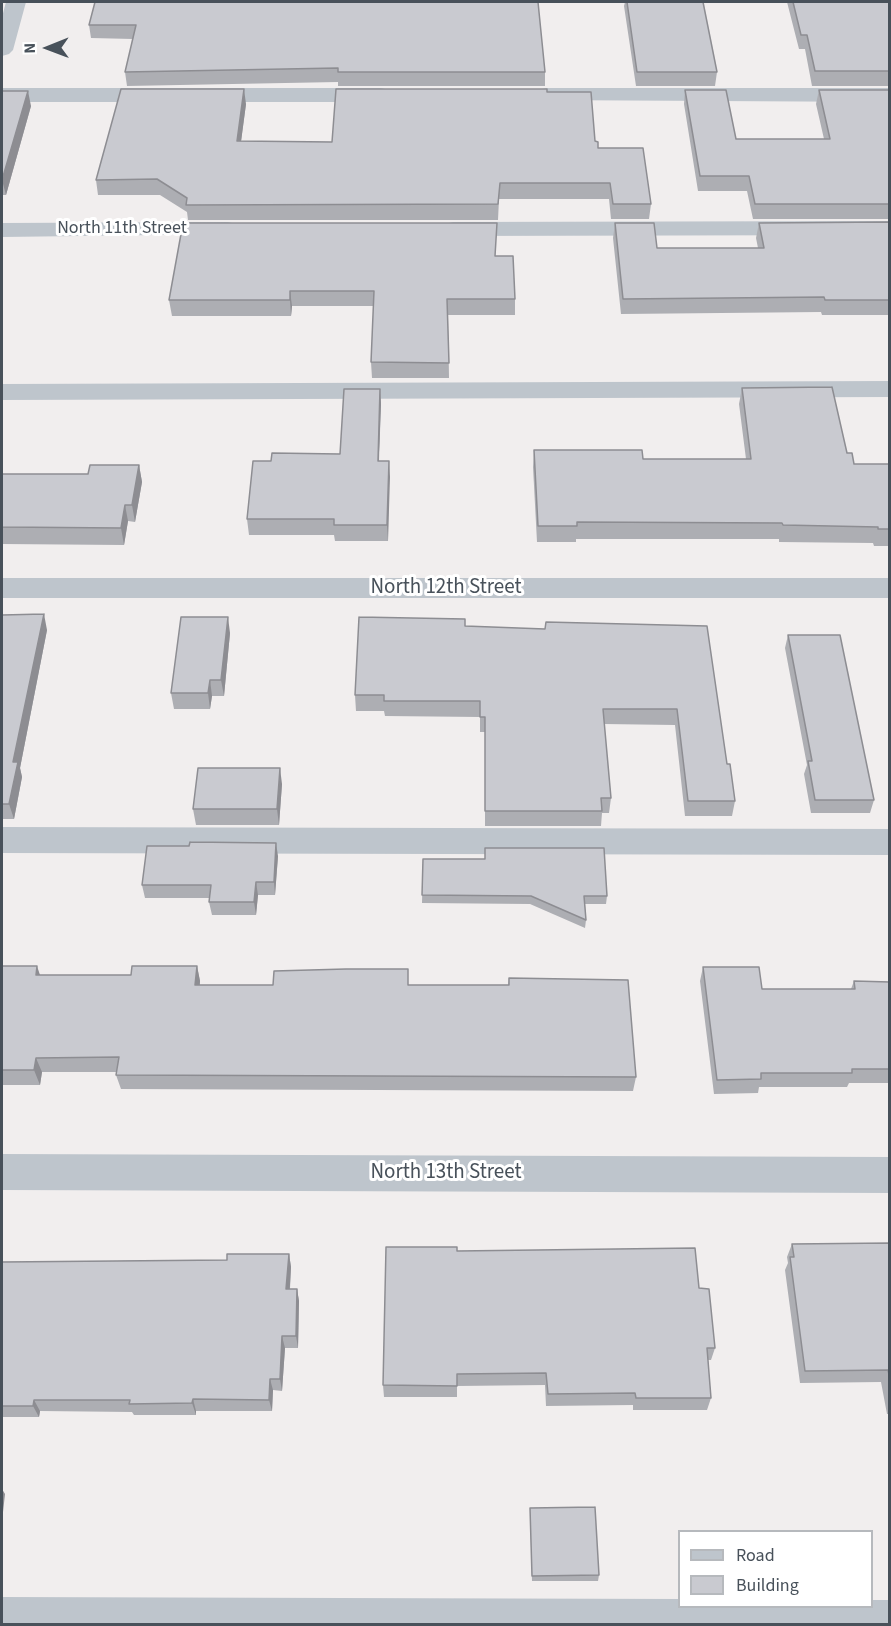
<!DOCTYPE html>
<style>
body{margin:0}
#map{position:relative;width:891px;height:1626px;overflow:hidden;background:#f1eeee;font-family:"Source Sans 3",sans-serif}
canvas{display:block}
.frame{position:absolute;inset:0;border:3px solid #48515a;pointer-events:none}
.legend{position:absolute;left:678px;top:1530px;width:195px;height:78px;box-sizing:border-box;background:#fff;border:2px solid #b6b9bd;margin:0;padding:8px 10px;list-style:none;font-size:18px;color:#48515a}
.legend li{display:flex;align-items:center;gap:12px;height:30px}
.legend b{width:30px;border:2px solid #b6b9bd}
.north{position:absolute;left:18px;top:18px;width:60px;height:60px;-webkit-text-stroke:4px #fff;paint-order:stroke;rotate:269deg;font-size:16px;font-weight:700;line-height:24px;text-align:center;color:#48515a}
.north::after{content:'';display:block;margin:auto;width:21px;height:27px;background:#48515a;clip-path:polygon(50% 0,100% 100%,50% 72%,0 100%)}
</style>
<div id="map">
<canvas width="891" height="1626"></canvas>
<div class="frame"></div>
<ul class="legend">
<li><b style="height:8px;background:#bec5cc"></b>Road</li>
<li><b style="height:16px;background:#c9cad0"></b>Building</li>
</ul>
<div class="north">N</div>
</div>
<script>
const ctx = document.querySelector('canvas').getContext('2d');
ctx.lineJoin = 'round';
const shape = rows => new Path2D(rows.map(r => 'M' + r).join(''));
function paint(path, color) { ctx.fillStyle = color; ctx.fill(path, 'evenodd'); }
function stroke(path, color, width, dash) { ctx.strokeStyle = color; ctx.lineWidth = width; ctx.lineCap = dash ? 'butt' : 'round'; ctx.setLineDash(dash || []); ctx.stroke(path); }
function drawText(font, color, halo, rows, align = 'center') {
  ctx.font = font + ' "Source Sans 3",sans-serif'; ctx.lineWidth = 6; ctx.setLineDash([]); ctx.textBaseline = 'middle'; ctx.strokeStyle = halo; ctx.fillStyle = color; for (const [text, x, y, turn = 0] of rows) {
    ctx.save(); ctx.translate(x, y); ctx.rotate((+turn || 0) * Math.PI / 180); ctx.textAlign = isNaN(turn) ? turn : align; if (halo) ctx.strokeText(text, 0, 0); ctx.fillText(text, 0, 0); ctx.restore();
  }
}
const minor = shape([
 [6,2,26,2,13,50,9,54,2,56,2,17,6,2],
 [2,88,381,88,389,90,392,95,389,100,381,102,2,102,2,88],
 [546,88,890,88,890,102,538,100,535,95,538,90,546,88],
 [890,221,890,235,453,236,445,234,441,229,445,224,453,222,890,221],
 [228,222,236,224,240,229,236,234,2,237,2,223,228,222],
 [890,381,890,397,2,400,2,384,890,381],
 [2,578,890,578,890,598,2,598,2,578],
 [2,827,890,829,890,855,2,853,2,827],
 [2,1154,890,1157,890,1193,2,1190,2,1154],
 [2,1597,680,1599,680,1606,872,1606,872,1600,890,1600,890,1624,2,1624,2,1597]
]);
const wall = shape([
 [95,2,545,72,545,86,338,86,338,82,127,86,125,72,133,39,91,38,89,25],
 [625,2,703,2,717,72,715,86,636,86,624,6],
 [787,2,890,2,890,86,812,86,805,49,799,49],
 [685,90,736,139,824,139,816,104,819,90,890,90,890,219,753,219,747,191,698,191,684,104],
 [2,91,31,106,6,195,2,195],
 [547,92,595,141,598,148,651,204,649,219,611,219,609,199,499,199,498,220,188,220,187,212,160,195,98,195,96,180,246,104,241,141,332,142],
 [890,222,890,315,822,315,821,312,621,314,613,238,615,223,657,248,758,248,756,238,759,223],
 [496,256,515,299,515,315,448,315,449,378,372,378,371,362,374,306,292,306,291,316,172,316,169,300],
 [742,388,847,453,854,464,890,464,890,546,874,546,873,543,779,542,779,539,576,539,576,542,537,542,533,467,534,450,643,459,746,459,739,404],
 [380,389,381,404,379,461,389,461,388,541,335,541,334,535,249,535,247,519,271,461,340,454],
 [139,465,142,482,135,522,128,521,124,545,2,544,2,474,88,474],
 [2,615,47,630,20,768,22,777,14,819,2,819],
 [465,626,545,629,707,626,727,764,735,801,732,816,685,816,675,725,604,724,611,798,609,813,602,813,601,826,485,826,485,732,480,732,480,717,385,716,384,711,356,711,355,695],
 [230,633,224,696,212,696,210,709,174,709,171,693],
 [788,635,874,800,870,813,811,813,804,774,807,765,785,648],
 [282,784,279,825,196,825,193,809],
 [278,856,275,895,258,895,256,915,212,915,209,902,210,898,145,898,142,885],
 [423,859,607,896,606,904,585,904,586,920,585,928,530,904,422,903],
 [2,966,40,975,131,975,197,966,200,981,200,985,508,985,509,978,636,1077,633,1091,121,1089,116,1075,117,1072,42,1072,40,1085,2,1085],
 [703,967,762,989,851,989,854,981,890,982,890,1083,849,1083,847,1087,759,1087,758,1093,714,1094,700,981],
 [890,1243,890,1414,887,1414,881,1382,800,1383,785,1270,788,1263,787,1257,792,1244],
 [457,1251,715,1348,711,1360,708,1360,711,1398,707,1410,633,1410,633,1405,546,1406,545,1385,457,1386,457,1397,384,1397,383,1385],
 [289,1254,291,1267,290,1289,297,1289,299,1301,298,1348,285,1348,282,1391,273,1390,272,1411,196,1411,196,1415,134,1415,132,1412,40,1411,39,1417,2,1417,2,1262,227,1260],
 [530,1508,599,1575,598,1581,532,1581,530,1513]
]);
const shadedWall = shape([
 [244,89,246,104,239,157,237,141],
 [28,91,31,106,6,195,2,180],
 [290,291,292,306,291,316,290,300],
 [380,389,381,404,378,477,378,461],
 [389,461,390,477,388,541,387,525],
 [139,465,142,482,135,522,132,505],
 [125,505,128,521,124,545,121,528],
 [44,614,47,630,20,768,22,777,14,819,9,804,13,762],
 [228,617,230,633,224,696,221,680],
 [210,680,212,696,210,709,208,693],
 [280,768,282,784,279,825,277,809],
 [276,843,278,856,275,895,274,882],
 [256,882,258,895,256,915,254,902],
 [37,966,42,981,36,975],
 [197,966,200,981,198,1000,195,985],
 [36,1058,42,1072,40,1085,34,1070],
 [289,1254,291,1267,289,1301,286,1289],
 [297,1289,299,1301,298,1348,296,1336],
 [282,1336,285,1348,282,1391,280,1379],
 [270,1379,273,1390,272,1411,269,1400],
 [193,1399,196,1411,196,1415,192,1403],
 [34,1400,40,1411,39,1417,33,1406],
 [2,1489,5,1494,2,1521]
]);
const building = shape([
 [95,2,538,2,545,72,338,72,338,68,125,72,136,25,89,25,95,2],
 [627,2,703,2,717,72,637,72,627,2],
 [793,2,890,2,890,71,815,71,807,35,801,35,793,2],
 [121,89,244,89,237,141,332,142,336,89,547,89,547,92,591,92,595,141,598,142,598,148,643,148,651,204,613,204,610,183,500,183,498,204,186,205,187,198,157,179,96,180,121,89],
 [685,90,726,90,736,139,830,139,819,90,890,90,890,204,755,204,749,176,700,176,685,90],
 [2,91,28,91,2,180,2,91],
 [890,222,890,300,825,300,824,297,623,299,615,223,654,223,657,248,764,248,759,223,890,222],
 [183,223,497,223,495,256,513,256,515,299,447,299,449,363,371,362,374,291,290,291,290,300,169,300,183,223],
 [832,387,847,453,852,453,854,464,890,464,890,529,878,529,878,527,783,525,782,523,577,522,577,526,538,526,534,450,642,450,643,459,751,459,742,388,832,387],
 [344,389,380,389,378,461,389,461,387,525,334,525,334,519,247,519,253,461,271,461,272,453,340,454,344,389],
 [90,465,139,465,132,505,125,505,121,528,2,527,2,474,88,474,90,465],
 [44,614,13,762,18,762,9,804,2,804,2,615,44,614],
 [181,617,228,617,221,680,210,680,208,693,171,693,181,617],
 [359,617,465,619,465,626,545,629,546,622,707,626,727,764,730,764,735,801,688,801,677,709,603,709,611,798,601,798,602,811,485,811,485,717,480,717,480,701,384,701,384,695,355,695,359,617],
 [788,635,840,635,874,800,815,800,808,761,812,761,788,635],
 [198,768,280,768,277,809,193,809,198,768],
 [190,842,276,843,274,882,256,882,254,902,209,902,211,885,142,885,147,846,189,846,190,842],
 [485,848,604,848,607,896,584,896,586,920,531,896,422,895,423,859,485,859,485,848],
 [2,966,37,966,36,975,131,975,132,966,197,966,195,985,273,985,274,971,346,969,408,969,408,985,509,985,509,978,628,980,636,1077,116,1075,119,1057,36,1058,34,1070,2,1070,2,966],
 [703,967,759,967,762,989,855,989,854,981,890,982,890,1069,852,1069,852,1073,761,1073,761,1079,717,1080,703,967],
 [890,1243,890,1379,888,1370,805,1371,790,1257,794,1257,792,1244,890,1243],
 [386,1247,457,1247,457,1251,695,1248,699,1288,709,1289,715,1348,707,1348,711,1398,636,1398,635,1393,548,1394,546,1373,457,1374,457,1386,383,1385,386,1247],
 [227,1254,289,1254,286,1289,297,1289,296,1336,282,1336,280,1379,270,1379,269,1400,193,1399,192,1403,129,1404,130,1400,34,1400,33,1406,2,1406,2,1262,227,1260,227,1254],
 [595,1507,599,1575,532,1576,530,1508,595,1507]
]);
const farStreetnames = [
 ["North 11th Street",122,229]
];
const streetNames = [
 ["North 12th Street",446,588],
 ["North 13th Street",446,1173]
];
paint(minor, '#bec5cc');
paint(wall, '#adaeb3');
paint(shadedWall, '#8d8d92');
paint(building, '#c9cad0');
stroke(building, '#8d8d92', 1.5);
drawText('18px', '#48515a', '#fff', farStreetnames);
drawText('21px', '#48515a', '#fff', streetNames);
</script>
